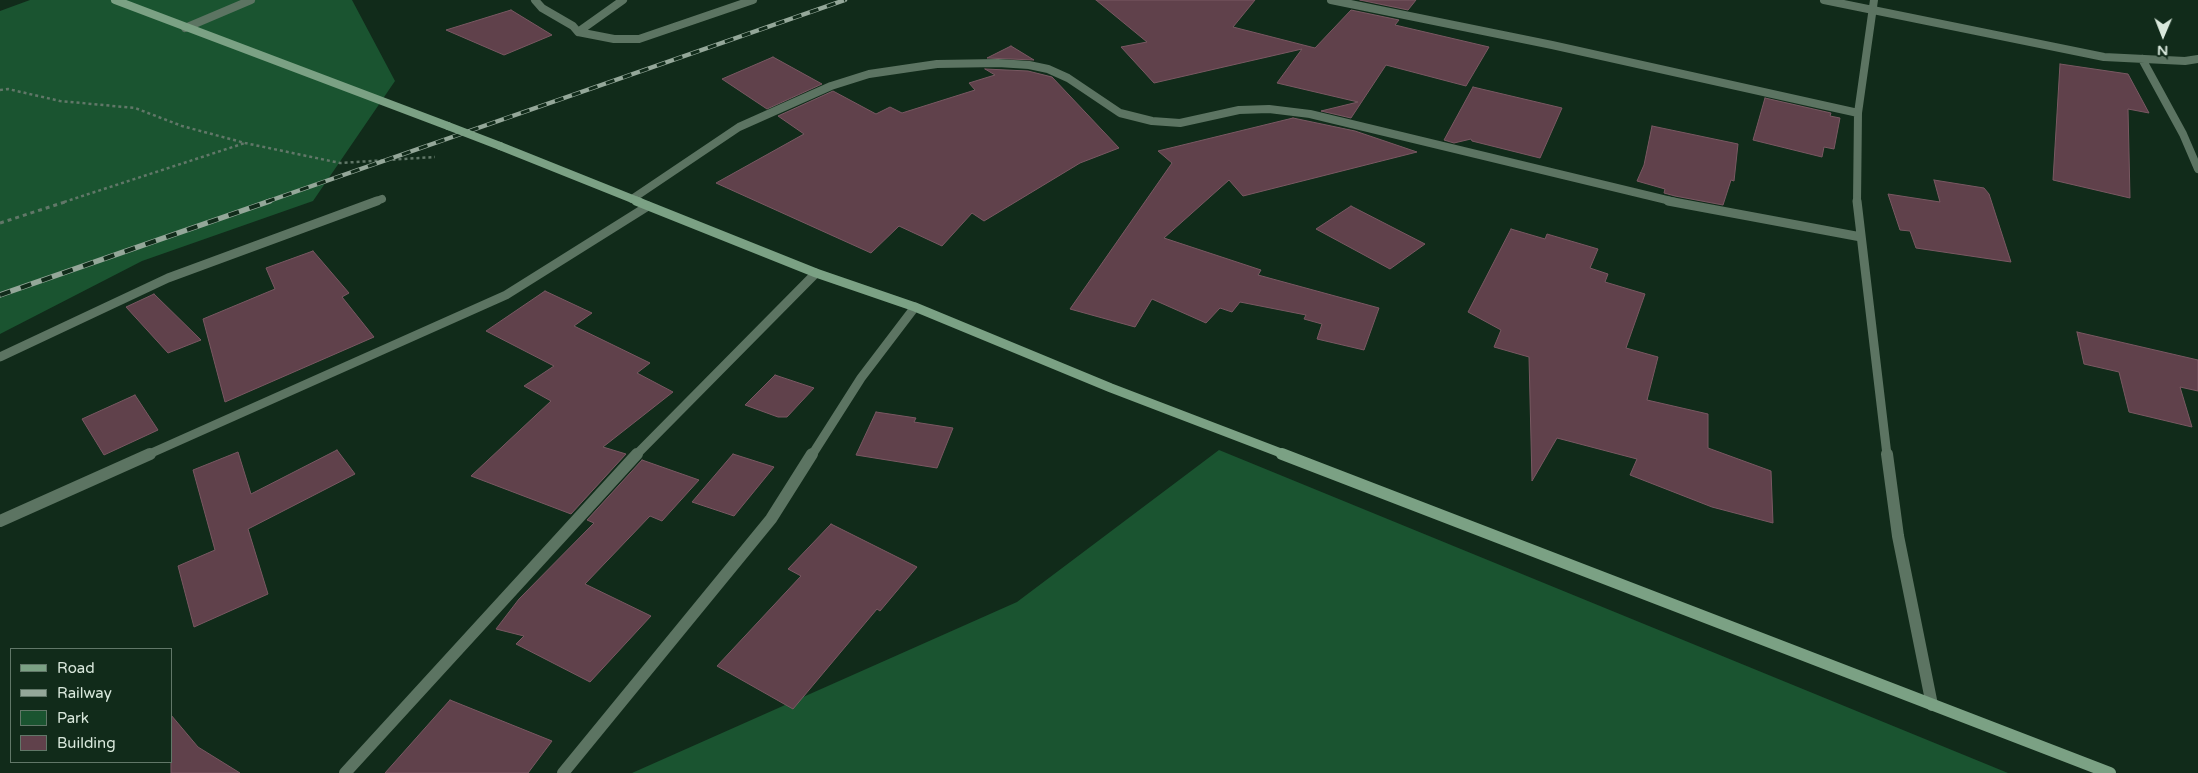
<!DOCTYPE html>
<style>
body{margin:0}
#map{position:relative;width:2198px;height:773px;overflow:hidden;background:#112b1a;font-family:"Varela Round",sans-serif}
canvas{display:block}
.legend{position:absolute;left:10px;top:648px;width:162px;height:115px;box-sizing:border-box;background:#112b1a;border:1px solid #617768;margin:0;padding:6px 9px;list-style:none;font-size:15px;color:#d9e8dc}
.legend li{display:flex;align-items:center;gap:10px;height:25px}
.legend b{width:25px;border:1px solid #617768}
.north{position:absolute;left:2138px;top:10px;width:50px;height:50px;-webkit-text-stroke:4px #112b1a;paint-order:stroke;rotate:181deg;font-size:14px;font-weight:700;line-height:20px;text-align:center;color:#d9e8dc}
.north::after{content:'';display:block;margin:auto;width:18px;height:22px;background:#d9e8dc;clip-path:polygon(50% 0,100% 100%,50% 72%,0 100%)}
</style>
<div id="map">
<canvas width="2198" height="773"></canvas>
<ul class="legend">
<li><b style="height:6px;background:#7ba184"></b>Road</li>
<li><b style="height:6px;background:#94a799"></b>Railway</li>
<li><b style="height:14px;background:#1a5430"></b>Park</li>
<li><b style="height:14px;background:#60414b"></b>Building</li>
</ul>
<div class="north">N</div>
</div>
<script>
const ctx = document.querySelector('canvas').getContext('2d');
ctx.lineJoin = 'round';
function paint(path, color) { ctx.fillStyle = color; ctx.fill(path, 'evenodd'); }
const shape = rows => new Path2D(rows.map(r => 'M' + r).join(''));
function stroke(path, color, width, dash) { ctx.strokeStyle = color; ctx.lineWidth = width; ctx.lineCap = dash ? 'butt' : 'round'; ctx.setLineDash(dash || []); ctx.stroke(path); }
const green = shape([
 [30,0,352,0,395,81,313,201,142,261,0,334,0,11],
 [1219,450,2008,773,632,773,1017,602]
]);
const building = shape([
 [1096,0,1255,0,1233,27,1315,48,1351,10,1399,20,1395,25,1489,47,1466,86,1386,65,1351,118,1321,111,1358,102,1277,83,1302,49,1154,83,1121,47,1147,42,1096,0],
 [1360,0,1416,0,1408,10,1360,0],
 [511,10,552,35,504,55,446,30,511,10],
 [1011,46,1034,60,987,58,1011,46],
 [773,57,822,84,767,109,722,79,773,57],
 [2060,64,2128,74,2149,113,2128,109,2130,198,2053,180,2060,64],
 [985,69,1028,71,1052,77,1119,148,1080,163,984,221,972,213,942,246,899,226,871,253,716,183,804,134,778,116,833,91,876,114,890,107,902,113,975,90,969,83,995,75,985,69],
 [1473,87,1562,108,1540,158,1472,141,1471,139,1454,143,1444,140,1473,87],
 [1765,98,1831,113,1830,116,1840,118,1834,149,1824,147,1822,157,1753,140,1765,98],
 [1293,118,1355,131,1417,152,1243,196,1229,180,1164,238,1261,270,1258,275,1379,308,1364,350,1317,339,1322,324,1304,319,1306,315,1240,302,1232,312,1220,308,1206,323,1152,299,1135,327,1070,309,1172,163,1158,151,1293,118],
 [1652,126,1738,144,1734,181,1731,180,1723,205,1675,196,1664,193,1665,189,1637,181,1644,165,1652,126],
 [1934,180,1984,188,1989,194,2011,262,1916,248,1910,231,1900,230,1888,194,1940,202,1934,180],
 [1351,206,1425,244,1390,269,1316,229,1351,206],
 [1511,229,1545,239,1547,234,1598,249,1590,268,1608,274,1605,282,1645,294,1626,348,1658,357,1647,400,1708,414,1708,448,1771,471,1773,523,1712,507,1630,475,1637,459,1557,438,1532,481,1529,357,1494,347,1501,330,1468,312,1511,229],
 [313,251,349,293,342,297,374,337,225,402,203,319,275,289,266,268,313,251],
 [545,291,592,313,574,326,650,363,637,373,673,392,603,447,626,454,571,514,471,476,551,401,524,386,554,366,486,331,545,291],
 [154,294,201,340,168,353,126,307,154,294],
 [2077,332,2198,360,2198,391,2180,387,2192,427,2129,412,2119,372,2084,364,2077,332],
 [775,375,814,388,787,417,778,417,745,405,775,375],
 [135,395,158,430,104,455,82,419,135,395],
 [876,412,916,418,914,422,953,428,937,468,856,455,876,412],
 [337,450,355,474,248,529,268,594,194,627,178,566,215,550,193,470,238,452,251,494,337,450],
 [733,454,774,467,734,516,692,502,733,454],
 [642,460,699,480,662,521,650,516,585,584,651,616,590,682,516,644,524,636,496,629,519,599,594,523,587,520,642,460],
 [831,524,917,567,880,611,877,609,793,709,717,666,801,576,788,569,831,524],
 [450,700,552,741,528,773,385,773,450,700],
 [171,715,198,747,240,773,171,773,171,715]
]);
const pathFar1 = shape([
 [0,90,8,89,60,101,135,108,182,126,245,143,340,163,435,157],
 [64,202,245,143]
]);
const path = shape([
 [0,223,68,201]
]);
const streetFar2 = shape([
 [535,0,542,8,573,26,578,32,614,39,639,39,753,0],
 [1331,0,1552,45,1858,113],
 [1824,0,2104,57,2185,61,2198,59],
 [185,28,251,0],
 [578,32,623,0],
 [2142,59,2183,134,2198,169],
 [632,199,739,127,831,86,869,74,937,64,998,63,1029,65,1048,69,1068,78,1120,113,1152,121,1180,123,1239,110,1269,109,1310,114,1675,202],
 [374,202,382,199],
 [1857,202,1858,113,1874,0]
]);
const streetFar1 = shape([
 [1668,201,1861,237],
 [1857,201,1887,455],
 [0,357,168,278,377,201],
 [147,455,506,295,648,206],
 [636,455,816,273],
 [812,455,861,378,915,307]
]);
const street = shape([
 [1887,454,1898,536,1932,705],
 [0,521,150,454],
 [345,773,637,454],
 [563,773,771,519,812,454]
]);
const secondaryFar2 = shape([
 [115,0,448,126],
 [500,146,640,202]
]);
const secondaryFar1 = shape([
 [636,201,816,273,915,307,1111,388,1286,455]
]);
const secondary = shape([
 [1282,454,2110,773]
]);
const railFar1 = shape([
 [266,202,845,0]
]);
const rail = shape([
 [0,295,270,201]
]);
const secondaryBridge = shape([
 [448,126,500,146]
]);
paint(green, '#1a5430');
paint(building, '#60414b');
stroke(building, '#795862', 1);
stroke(pathFar1, '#617768', 2.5, [3, 3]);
stroke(path, '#617768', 3, [4, 4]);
stroke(streetFar2, '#5c7462', 8);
stroke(streetFar1, '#5c7462', 9);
stroke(street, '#5c7462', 12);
stroke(secondaryFar2, '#7ba184', 8);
stroke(secondaryFar1, '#7ba184', 9);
stroke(secondary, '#7ba184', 12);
stroke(railFar1, '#94a799', 4.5);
stroke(rail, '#94a799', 5.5);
stroke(railFar1, '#112b1a', 3, [9]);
stroke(rail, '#112b1a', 4, [11]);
stroke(secondaryBridge, '#7ba184', 8);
</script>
